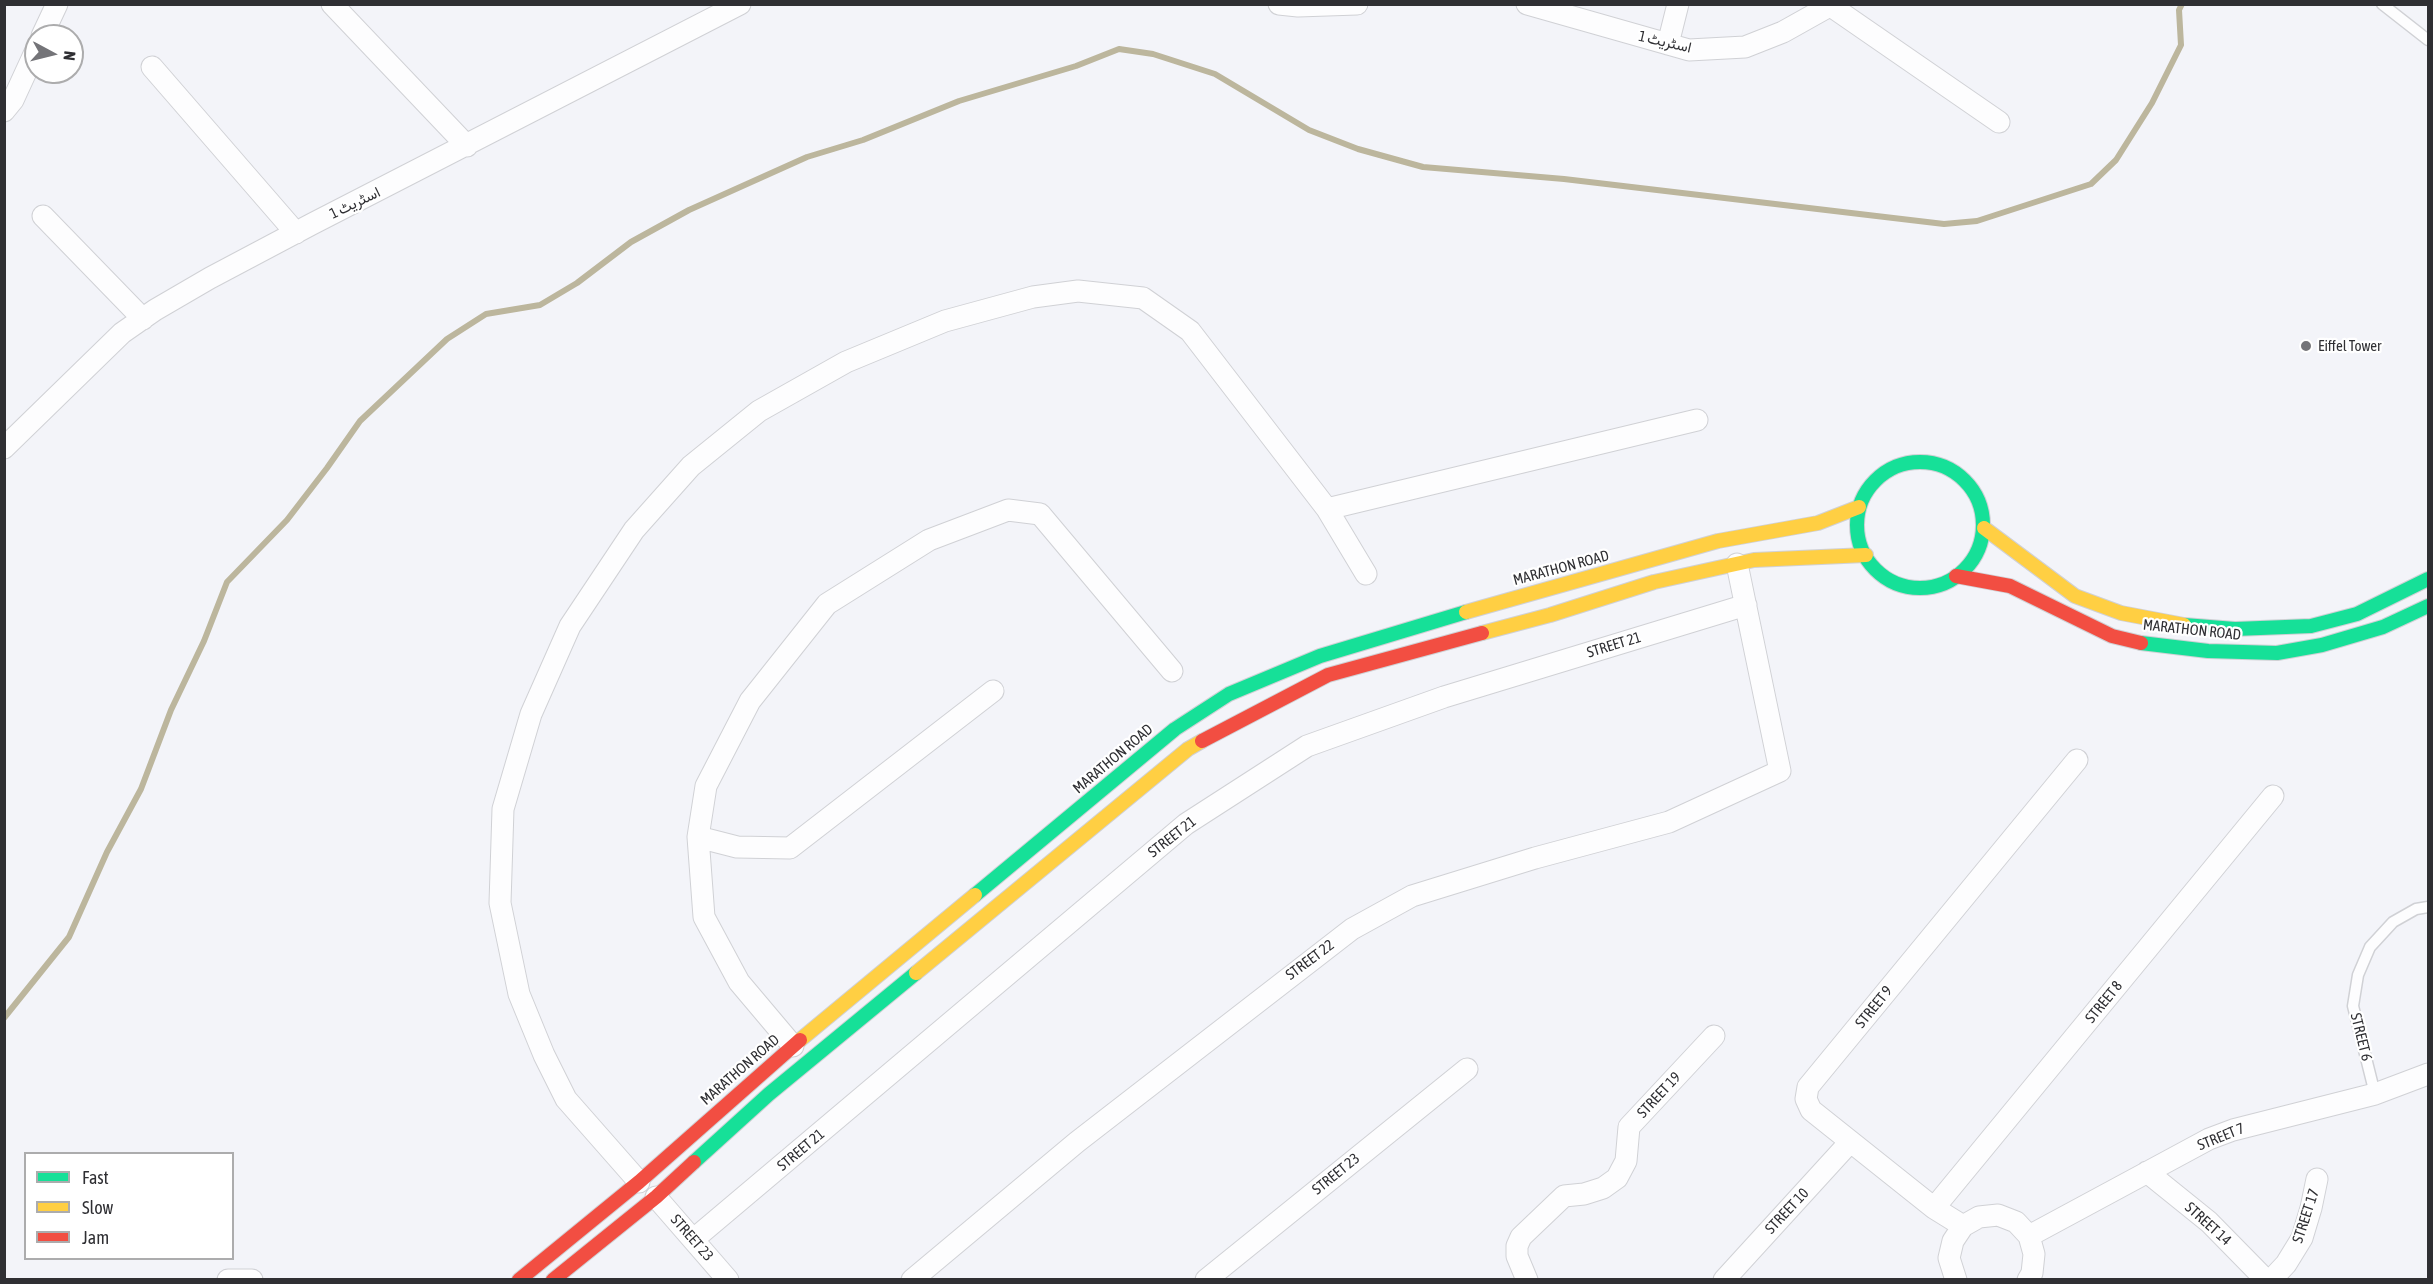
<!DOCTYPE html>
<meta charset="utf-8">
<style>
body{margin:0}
#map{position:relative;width:2433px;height:1284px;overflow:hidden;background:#f3f4f9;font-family:"Asap Condensed",sans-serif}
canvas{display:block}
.frame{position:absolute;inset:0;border:6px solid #2f2f33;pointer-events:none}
.legend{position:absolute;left:24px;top:1152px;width:210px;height:108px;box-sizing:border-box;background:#fff;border:2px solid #acacad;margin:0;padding:8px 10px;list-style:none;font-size:18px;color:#2f2f33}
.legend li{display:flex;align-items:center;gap:12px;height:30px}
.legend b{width:30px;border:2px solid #acacad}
.north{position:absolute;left:24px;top:24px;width:60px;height:60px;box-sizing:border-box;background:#fff;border:2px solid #acacad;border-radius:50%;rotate:97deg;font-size:16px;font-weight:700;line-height:24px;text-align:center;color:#2f2f33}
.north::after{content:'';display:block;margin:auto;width:21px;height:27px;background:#747478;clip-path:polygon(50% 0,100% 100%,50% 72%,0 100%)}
</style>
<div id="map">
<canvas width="2433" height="1284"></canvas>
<div class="frame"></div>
<ul class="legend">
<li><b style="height:8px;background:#16e098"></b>Fast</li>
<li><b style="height:8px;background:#ffcf43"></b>Slow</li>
<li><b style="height:8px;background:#f24e42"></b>Jam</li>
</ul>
<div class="north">N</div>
</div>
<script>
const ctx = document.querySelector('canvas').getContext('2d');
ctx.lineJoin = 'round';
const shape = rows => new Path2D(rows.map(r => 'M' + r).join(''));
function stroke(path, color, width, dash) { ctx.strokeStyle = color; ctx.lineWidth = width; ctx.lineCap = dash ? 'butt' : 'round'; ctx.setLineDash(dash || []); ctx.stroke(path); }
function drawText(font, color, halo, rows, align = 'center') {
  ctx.font = font + ' "Asap Condensed",Vazirmatn,sans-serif'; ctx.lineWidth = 4.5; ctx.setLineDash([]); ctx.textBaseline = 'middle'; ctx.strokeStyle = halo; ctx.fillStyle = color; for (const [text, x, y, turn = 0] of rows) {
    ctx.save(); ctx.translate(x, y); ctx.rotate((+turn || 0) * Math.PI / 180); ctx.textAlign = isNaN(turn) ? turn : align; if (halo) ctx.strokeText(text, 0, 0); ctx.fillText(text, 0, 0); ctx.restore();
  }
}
const stream = shape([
 [4,1018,69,937,107,852,141,789,171,710,204,641,227,582,287,520,327,468,360,421,447,339,486,314,540,305,577,283,631,242,689,210,807,157,863,140,959,101,1076,66,1119,49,1153,54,1215,74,1309,130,1358,149,1423,167,1564,179,1944,224,1977,221,2091,184,2116,160,2152,103,2181,45,2179,10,2182,4]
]);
const lane = shape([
 [2382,4,2428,40],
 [2375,1094,2353,1006,2358,975,2370,947,2393,922,2416,909,2428,907]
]);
const street = shape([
 [332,4,467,146],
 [1279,4,1298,6,1357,4],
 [1527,4,1689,50,1745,47,1783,32,1833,4],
 [1831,6,1999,122],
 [42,36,57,4],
 [1668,44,1678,4],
 [152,67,296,233],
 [4,111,13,100,36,50],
 [43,216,143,319],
 [4,448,122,333,155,310,210,278,312,224,740,4],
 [1327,509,1697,420],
 [698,837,737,847,790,848,993,691],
 [793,1046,739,982,704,917,698,837,706,786,750,701,827,604,929,540,1008,510,1040,514,1172,671],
 [2147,1172,2209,1222,2266,1280],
 [639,1182,566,1099,544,1055,519,994,500,903,503,809,531,714,570,626,634,530,691,466,759,411,846,362,945,321,1033,297,1078,291,1143,298,1190,331,1327,509,1366,574],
 [656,1197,728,1280],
 [1934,1208,2273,796],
 [1963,1226,1934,1208,1811,1110,1806,1099,1808,1087,2077,760],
 [2029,1236,2209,1139,2233,1130,2375,1094,2428,1074],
 [694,1239,1186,824,1307,746,1444,697,1746,605],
 [228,1280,252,1280],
 [912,1280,1077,1142,1352,929,1412,896,1535,858,1669,822,1780,771,1737,564],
 [1206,1280,1467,1069],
 [1527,1280,1517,1256,1517,1246,1521,1237,1564,1196,1584,1194,1603,1188,1617,1178,1626,1161,1629,1127,1714,1036],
 [1724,1280,1850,1142],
 [1956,1280,1949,1258,1953,1241,1963,1226,1979,1217,1998,1215,2016,1222,2029,1236,2034,1254,2032,1273,2028,1280],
 [2271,1280,2286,1264,2302,1238,2311,1208,2317,1179]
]);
const fast = shape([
 '1857 525a63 63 0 1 1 126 0a63 63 0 1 1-126 0Z',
 [2184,625,2235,629,2311,626,2357,614,2428,579],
 [2141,643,2208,651,2277,653,2322,645,2383,627,2428,606],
 [975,895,1175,729,1229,694,1320,656,1466,612],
 [694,1162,769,1094,916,973]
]);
const slow = shape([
 [1984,528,2075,596,2121,613,2184,625],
 [1466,612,1718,541,1818,523,1859,507],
 [1482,633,1550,615,1654,582,1754,560,1866,555],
 [916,973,1188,749,1202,741],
 [800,1040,975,895]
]);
const jam = shape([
 [1956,576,2010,586,2112,636,2141,643],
 [1202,741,1328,675,1482,633],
 [519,1280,639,1182,800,1040],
 [553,1280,656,1197,694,1162]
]);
const markers = [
 [2306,346,6,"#747478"]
];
const streetNames = [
 ["اسٹریٹ 1",1665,42,13],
 ["اسٹریٹ 1",355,203,-26],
 ["MARATHON ROAD",1561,568,-15],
 ["MARATHON ROAD",2192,630,6],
 ["STREET 21",1614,645,-17],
 ["MARATHON ROAD",1113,759,-40],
 ["STREET 21",1172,837,-38],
 ["STREET 22",1310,960,-37],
 ["STREET 8",2104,1002,-51],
 ["STREET 9",1874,1007,-51],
 ["STREET 6",2361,1037,76],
 ["MARATHON ROAD",740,1070,-41],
 ["STREET 19",1659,1095,-47],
 ["STREET 7",2221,1137,-22],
 ["STREET 21",801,1150,-40],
 ["STREET 23",1336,1174,-39],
 ["STREET 10",1787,1211,-47],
 ["STREET 17",2306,1216,-72],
 ["STREET 14",2208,1224,42],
 ["STREET 23",692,1238,49]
];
const poiNames = [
 ["Eiffel Tower",2318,346]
];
stroke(stream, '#bcb69d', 6);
stroke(lane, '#d0d1d5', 13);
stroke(street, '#d0d1d5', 23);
stroke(fast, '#d0d1d5', 16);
stroke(slow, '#d0d1d5', 16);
stroke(jam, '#d0d1d5', 16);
stroke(lane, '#fdfdfe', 10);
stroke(street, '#fdfdfe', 21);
stroke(fast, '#16e098', 14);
stroke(slow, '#ffcf43', 14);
stroke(jam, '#f24e42', 14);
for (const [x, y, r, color] of markers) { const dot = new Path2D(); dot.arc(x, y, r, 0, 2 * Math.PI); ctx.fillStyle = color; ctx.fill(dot); stroke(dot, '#fff', 2); }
drawText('15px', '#2f2f33', '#fff', streetNames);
drawText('15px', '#2f2f33', '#fff', poiNames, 'left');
</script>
